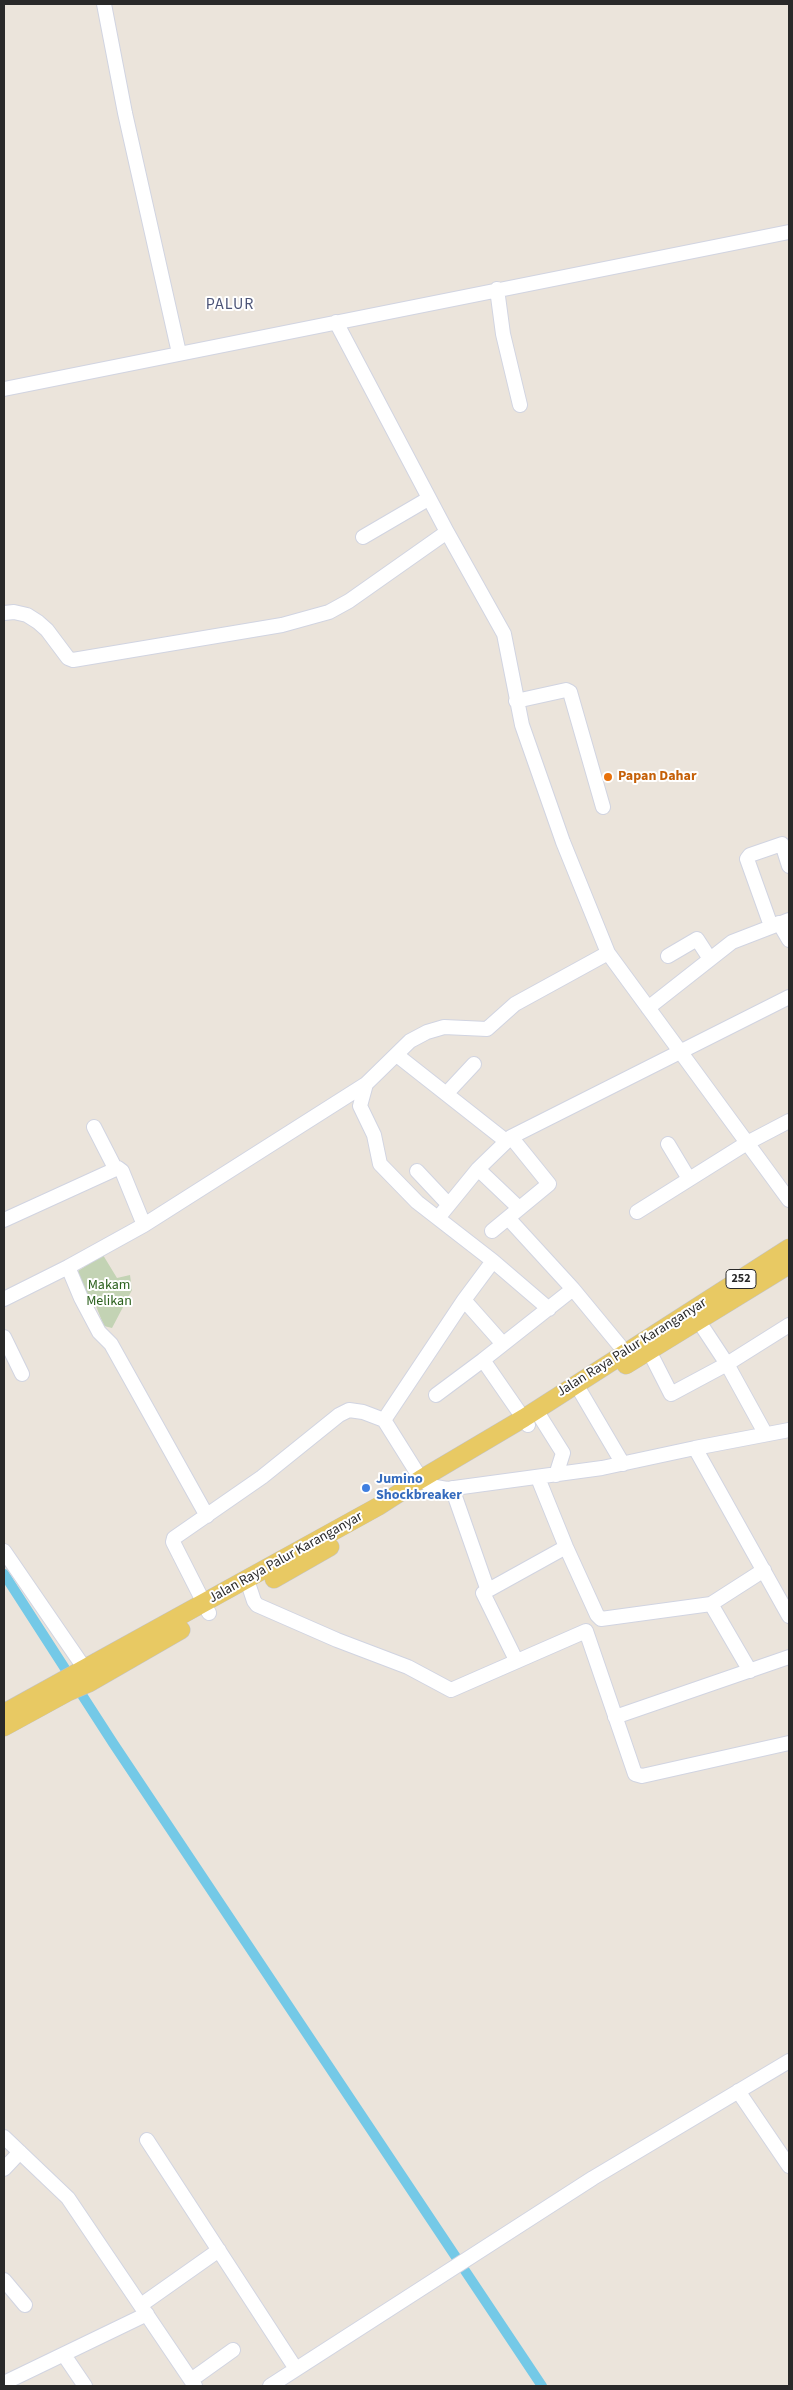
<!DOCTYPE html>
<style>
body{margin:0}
#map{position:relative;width:793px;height:2390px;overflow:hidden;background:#ebe4db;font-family:"Source Sans 3",sans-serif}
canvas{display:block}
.frame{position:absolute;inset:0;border:5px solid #292929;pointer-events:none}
</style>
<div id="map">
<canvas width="793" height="2390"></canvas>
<div class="frame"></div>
</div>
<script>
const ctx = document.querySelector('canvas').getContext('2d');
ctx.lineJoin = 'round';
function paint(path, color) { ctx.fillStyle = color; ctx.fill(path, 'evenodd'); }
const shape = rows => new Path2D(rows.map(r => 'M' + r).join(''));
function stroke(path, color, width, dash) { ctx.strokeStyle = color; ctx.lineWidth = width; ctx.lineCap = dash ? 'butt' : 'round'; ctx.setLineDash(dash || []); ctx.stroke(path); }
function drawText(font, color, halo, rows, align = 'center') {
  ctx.font = font + ' "Source Sans 3",sans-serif'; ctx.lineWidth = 4; ctx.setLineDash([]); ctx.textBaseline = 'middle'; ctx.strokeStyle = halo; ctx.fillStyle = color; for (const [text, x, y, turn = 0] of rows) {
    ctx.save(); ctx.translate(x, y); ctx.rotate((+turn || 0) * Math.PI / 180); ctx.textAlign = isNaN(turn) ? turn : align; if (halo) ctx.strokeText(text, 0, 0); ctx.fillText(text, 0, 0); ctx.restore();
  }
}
const cemetery = shape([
 [103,1255,117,1278,130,1275,132,1290,112,1328,104,1326,96,1306,84,1291,78,1271]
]);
const canal = shape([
 [4,1574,113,1743,542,2386]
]);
const minor = shape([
 [104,4,125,113,179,353],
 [497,289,503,334,520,405],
 [336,322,447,532],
 [4,389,789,232],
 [363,537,428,499],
 [4,613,14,612,27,615,38,622,47,630,68,658,73,660,282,625,329,612,349,601,447,532,504,634,522,725,563,842,608,953,789,1200],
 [516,701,566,690,570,692,603,807],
 [779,923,789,940],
 [771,926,747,859,750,855,782,844,789,866],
 [668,956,697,939,710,959],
 [648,1008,732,942,789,920],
 [398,1056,506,1141],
 [366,1084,360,1106,374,1135,380,1164,417,1202,493,1261,464,1300,384,1420],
 [447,1093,474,1064],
 [94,1127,115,1168],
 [668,1144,689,1179],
 [478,1169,519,1208],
 [417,1171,448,1204],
 [637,1212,747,1143,789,1121],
 [438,1218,478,1169,511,1137,789,997],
 [508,1218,573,1289,625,1352,630,1362],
 [4,1220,118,1168,122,1171,144,1225,68,1267,4,1299],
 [144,1225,366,1084,410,1041,427,1032,444,1027,487,1029,515,1004,608,953],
 [492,1231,549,1184,511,1137],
 [493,1261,549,1309],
 [68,1267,81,1298,99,1332,111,1344,207,1516],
 [464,1300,503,1344],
 [694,1314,727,1364,765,1433],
 [4,1337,22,1374],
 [645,1343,671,1394,727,1364,789,1325],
 [576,1384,623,1464],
 [436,1395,483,1360],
 [536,1410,563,1453,556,1475],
 [528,1425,483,1360,573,1289],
 [695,1448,789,1430],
 [538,1478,566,1547,597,1615,601,1619,711,1604,764,1570],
 [452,1488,487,1588],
 [4,1551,85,1669],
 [247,1580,254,1601,257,1605,337,1640,408,1667,451,1690,586,1631,635,1774,642,1776,789,1743],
 [711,1604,750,1671],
 [209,1613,173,1542,174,1538,262,1477,339,1415,349,1410,363,1412,384,1420,421,1479,430,1486,447,1489,602,1468,695,1448,789,1616],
 [516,1660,483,1593,566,1547],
 [615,1717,789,1657],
 [738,2091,789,2166],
 [4,2137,68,2198,195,2386],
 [147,2140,296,2369],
 [4,2169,20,2152],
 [4,2280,25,2305],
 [141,2305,219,2250],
 [64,2355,85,2386],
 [191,2380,233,2350],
 [4,2383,147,2314],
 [270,2386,593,2178,789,2061]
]);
const major = shape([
 [626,1365,789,1265],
 [274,1579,330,1547],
 [4,1713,379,1506,421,1479,524,1418,789,1248],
 [4,1727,68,1692,89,1683,181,1630]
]);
const markers = [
 [608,777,5,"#e8710a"],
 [366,1488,5,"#3f7fe0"]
];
const shields = [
 [741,1279,30]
];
const shieldNames = [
 ["252",741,1279]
];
const foodNames = [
 ["Papan Dahar",618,777]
];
const parkNames = [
 ["Makam",109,1286],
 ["Melikan",109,1302]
];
const streetNames = [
 ["Jalan Raya Palur Karanganyar",632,1348,-32],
 ["Jalan Raya Palur Karanganyar",286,1558,-29]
];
const shopNames = [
 ["Jumino",376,1480],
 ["Shockbreaker",376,1496]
];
const quarterNames = [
 ["PALUR",230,305]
];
paint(cemetery, '#c3d3b4');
stroke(canal, '#74c9e7', 10);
stroke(minor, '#d1d4e1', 16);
stroke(major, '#c3c3c3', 19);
stroke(minor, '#fff', 14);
stroke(major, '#e8c963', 18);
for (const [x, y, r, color] of markers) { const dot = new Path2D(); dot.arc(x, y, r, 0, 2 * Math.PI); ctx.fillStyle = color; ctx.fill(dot); stroke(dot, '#fff', 2); }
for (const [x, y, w] of shields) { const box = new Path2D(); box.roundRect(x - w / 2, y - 9.5, w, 19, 4); ctx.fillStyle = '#fff'; ctx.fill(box); stroke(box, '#292929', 1); }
drawText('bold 12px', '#292929', null, shieldNames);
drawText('bold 14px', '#c56008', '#fff', foodNames, 'left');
drawText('14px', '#2c611e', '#fff', parkNames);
drawText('14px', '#292929', '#fff', streetNames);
drawText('bold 14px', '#366cbe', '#fff', shopNames, 'left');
ctx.letterSpacing = '1px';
drawText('16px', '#4c5477', '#fff', quarterNames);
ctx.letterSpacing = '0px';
</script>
